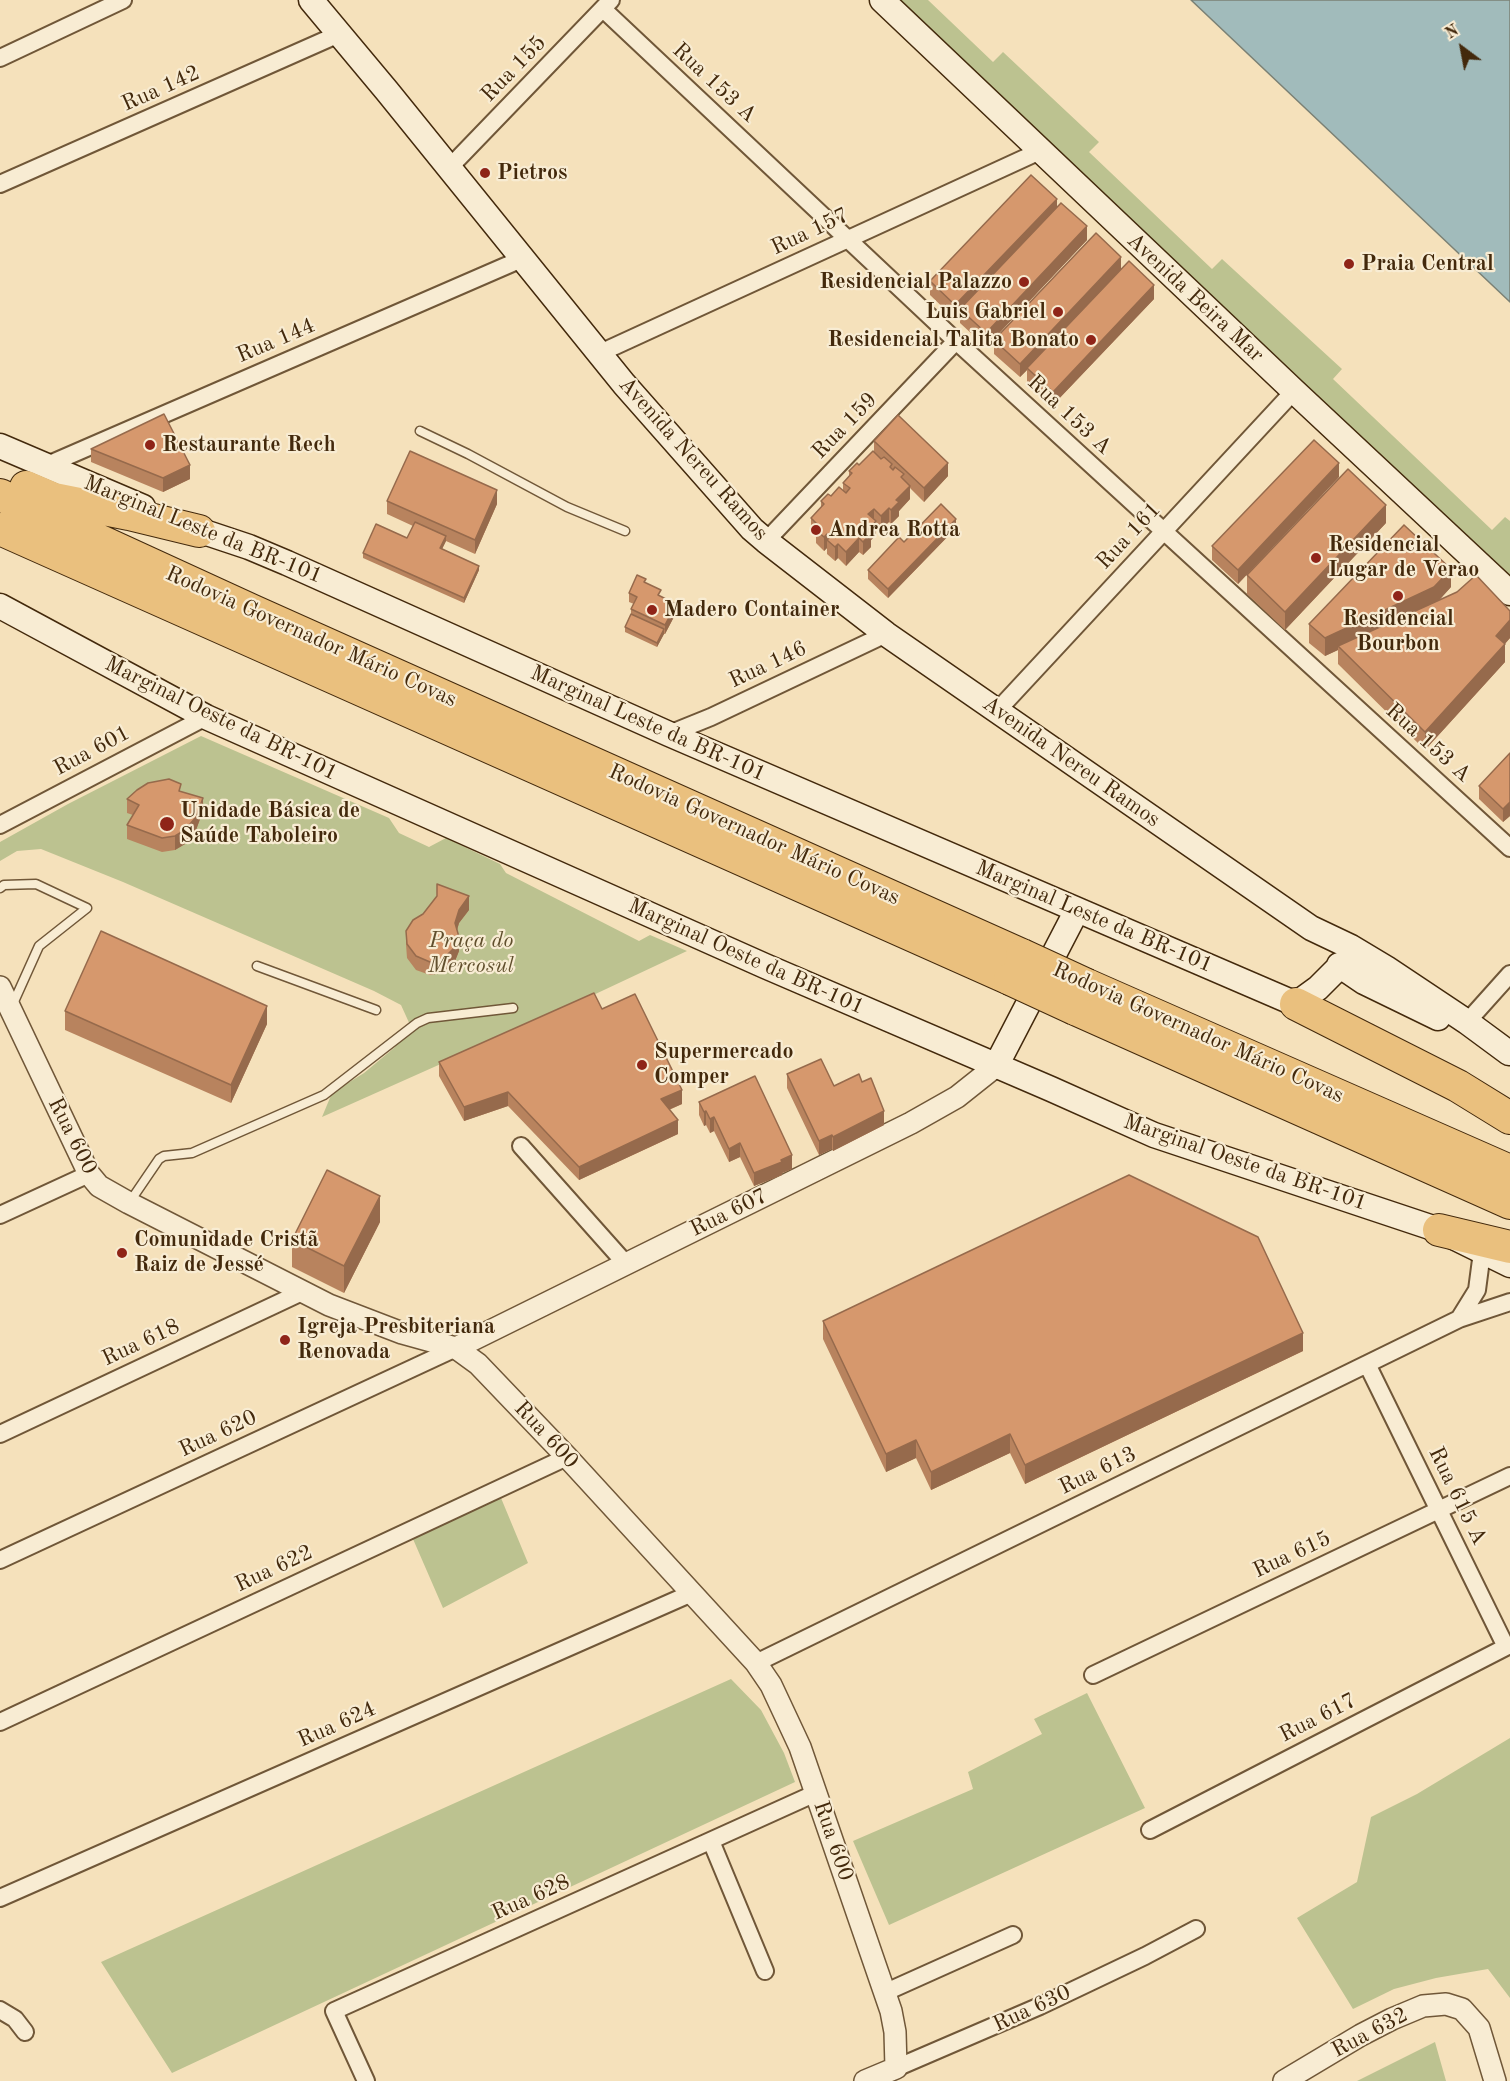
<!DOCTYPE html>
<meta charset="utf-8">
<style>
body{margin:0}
#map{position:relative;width:1510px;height:2081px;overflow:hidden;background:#f5e1bb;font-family:"Old Standard TT",serif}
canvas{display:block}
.north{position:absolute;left:1432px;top:18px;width:60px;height:60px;-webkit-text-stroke:4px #f8ecd3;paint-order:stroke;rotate:328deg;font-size:16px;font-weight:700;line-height:24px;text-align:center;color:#43290c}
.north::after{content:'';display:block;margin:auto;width:21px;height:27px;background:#43290c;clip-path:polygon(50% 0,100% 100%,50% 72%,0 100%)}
</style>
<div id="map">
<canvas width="1510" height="2081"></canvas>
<div class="north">N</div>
</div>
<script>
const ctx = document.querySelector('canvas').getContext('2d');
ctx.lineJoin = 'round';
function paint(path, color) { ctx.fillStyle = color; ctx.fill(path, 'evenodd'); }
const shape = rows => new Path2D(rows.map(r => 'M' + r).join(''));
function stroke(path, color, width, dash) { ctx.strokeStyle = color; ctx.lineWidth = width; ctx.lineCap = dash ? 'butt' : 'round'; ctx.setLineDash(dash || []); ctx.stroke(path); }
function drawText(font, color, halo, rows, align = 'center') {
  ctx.font = font + ' "Old Standard TT",serif'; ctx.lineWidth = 4.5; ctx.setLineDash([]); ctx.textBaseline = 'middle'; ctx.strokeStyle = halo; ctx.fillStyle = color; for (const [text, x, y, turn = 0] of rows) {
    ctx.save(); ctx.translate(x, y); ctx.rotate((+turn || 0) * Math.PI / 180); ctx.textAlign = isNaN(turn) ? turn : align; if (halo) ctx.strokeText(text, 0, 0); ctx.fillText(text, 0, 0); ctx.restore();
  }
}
const green = shape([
 [898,0,928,0,993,62,1003,52,1099,142,1089,152,1212,269,1222,259,1342,369,1333,379,1492,530,1505,517,1510,521,1510,575,1220,306],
 [201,736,389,818,399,833,429,847,446,838,500,864,506,873,639,941,650,935,687,951,555,1013,322,1117,332,1093,364,1073,394,1048,411,1027,401,1005,374,991,123,882,41,849,17,851,0,861,0,842,68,804],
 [501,1498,528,1563,443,1608,413,1539],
 [731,1679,761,1710,784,1753,795,1782,172,2073,101,1962],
 [1087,1693,1145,1808,889,1925,853,1841,973,1789,968,1772,1042,1734,1034,1719],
 [1510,1738,1510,1998,1488,1969,1436,1978,1394,1989,1353,2009,1297,1918,1357,1882,1371,1817,1417,1794],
 [1435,2042,1446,2081,1357,2081]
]);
const water = shape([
 [1191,0,1510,0,1510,302,1191,0]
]);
const service = shape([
 [420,431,468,454,567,507,625,531],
 [0,888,4,885,36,884,87,908,39,946,12,1006],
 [257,966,376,1010],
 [129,1203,159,1159,164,1156,192,1153,324,1095,417,1023,428,1018,513,1008]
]);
const minor = shape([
 [603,9,956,341,1510,848],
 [0,58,123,0],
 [449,168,611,0],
 [0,184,339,34],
 [600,353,1040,151],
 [45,466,524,258],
 [766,541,956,341],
 [997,711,1294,391],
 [669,734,711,717,886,634],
 [0,825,206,717],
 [1467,1022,1510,974],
 [521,1146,626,1264],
 [0,1215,89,1174],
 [1459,1319,1477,1290,1482,1252],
 [0,1434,302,1292],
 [0,1560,456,1348],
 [756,1663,1459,1319,1510,1302],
 [1093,1675,1510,1476],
 [0,1722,567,1457],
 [1150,1830,1506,1647,1367,1364],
 [711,1841,765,1971],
 [0,1898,692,1593],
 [886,1992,1013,1935],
 [0,2010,15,2019,25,2032],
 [896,2068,1040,2006,1145,1956,1196,1929],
 [366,2081,334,2011,816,1793]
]);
const tertiary = shape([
 [0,987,89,1174,99,1186,129,1203,329,1305,402,1333,456,1348,478,1364,567,1457,756,1663,771,1685,800,1747,891,2011,895,2032,896,2068,865,2081],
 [456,1348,911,1123,957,1097,996,1066],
 [1284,2081,1361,2035,1392,2019,1423,2006,1446,2004,1462,2009,1479,2028,1495,2081]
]);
const secondary = shape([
 [311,0,387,91,624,384,752,529,766,541,886,634,1311,928,1351,947,1386,968,1467,1022,1509,1053],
 [882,0,1294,391,1510,593],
 [0,446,143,507],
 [183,525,249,547,287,563,669,734,1296,1004,1318,988,1340,966,1349,962,1377,967],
 [0,606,206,717,765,966,1051,1089,1154,1135,1439,1230,1510,1265],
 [1339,965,1364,982,1438,1018],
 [996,1066,1077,910]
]);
const motorway = shape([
 [26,487,54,499,129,514,199,531],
 [0,495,253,611,1022,955],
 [0,529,1010,979],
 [1087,985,1510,1171],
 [1296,1004,1458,1086,1510,1118],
 [1075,1009,1510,1203],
 [1439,1230,1510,1247]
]);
const motorwayBridge = shape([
 [1022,955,1087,985],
 [1010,979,1075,1009]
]);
const wall = shape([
 [1057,208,1087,240,986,347,960,323,960,313,955,319,930,295,930,281],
 [1121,270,1154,299,1053,405,1027,382,1027,370,1020,377,994,354,994,340],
 [874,441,948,476,924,502,910,488,910,499,899,511,899,516,891,524,889,522,881,529,876,524,876,535,871,540,871,547,863,555,859,552,846,566,838,558,835,561,827,554,827,548,824,551,816,543,816,537,811,532,811,518,821,507,821,501,843,490,843,483,849,476,849,471,859,465,874,453],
 [91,449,190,479,163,492,91,462],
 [1339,477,1238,584,1212,560,1212,546],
 [387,501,497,504,475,554,446,541,442,549,479,570,464,603,363,558,363,553,407,538,413,526,387,514],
 [1386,523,1285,630,1247,594,1247,575],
 [956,528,888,598,868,579,868,570,904,542],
 [646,583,661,597,676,613,665,634,664,634,657,647,625,632,625,627,631,614,631,609,634,604,629,602,629,593],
 [1451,587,1439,600,1510,611,1510,638,1505,644,1505,662,1425,750,1338,664,1338,650,1325,656,1309,643,1309,624],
 [1510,753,1510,816,1503,822,1479,799,1479,786],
 [181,792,203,811,196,830,185,844,175,850,162,852,127,839,127,825,133,815,127,813,127,799],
 [469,910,459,923,457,930,459,951,455,961,443,973,430,975,416,970,407,958,406,944,406,931],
 [602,1009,682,1104,669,1110,678,1134,579,1180,508,1106,464,1121,439,1076,439,1062],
 [65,1011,267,1024,231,1103,65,1030],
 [787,1074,834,1086,884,1125,833,1151,832,1149,819,1155,787,1088],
 [699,1102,792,1169,782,1173,782,1175,754,1186,740,1157,729,1162,714,1131,710,1133,706,1125,704,1126,699,1115],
 [380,1222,344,1293,292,1267,292,1240],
 [823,1321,1303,1351,1025,1484,1010,1453,931,1490,916,1458,886,1472,823,1339]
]);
const shadedWall = shape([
 [1057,199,1057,212,960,309,960,313,955,319,955,305],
 [1087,226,1087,240,986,347,986,333],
 [1121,257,1121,271,1027,368,1027,370,1020,377,1020,364],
 [1154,285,1154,299,1053,405,1053,392],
 [948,463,948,476,924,502,924,488],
 [1339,463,1339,477,1238,584,1238,570],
 [190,465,190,479,163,492,163,478],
 [910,486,910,499,899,511,899,516,891,524,891,510,896,500],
 [497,490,497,504,475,554,475,540],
 [1386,505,1386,523,1285,630,1285,612],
 [889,508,889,522,881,529,881,516],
 [874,509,874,522,868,514],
 [956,519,956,528,888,598,888,589],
 [876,521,876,535,871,540,871,547,863,555,863,542,868,530],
 [827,534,827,548,824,551,824,537],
 [446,536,446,541,440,553,440,548],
 [859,538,859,552,846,566,846,552],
 [838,544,838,558,835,561,835,547],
 [479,566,479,570,464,603,464,598],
 [1451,569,1451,587,1434,606,1338,646,1338,650,1325,656,1325,638],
 [676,604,676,613,665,634,665,625],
 [1510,620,1510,638,1500,649,1505,644,1505,662,1425,750,1425,732,1496,636],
 [664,629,664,634,657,647,657,643],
 [203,798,203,811,196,830,185,844,175,850,175,836],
 [1510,802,1510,816,1503,822,1503,809],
 [469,896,469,910,459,923,455,937,455,923,459,910],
 [459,937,459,951,455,961,443,973,443,959],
 [267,1006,267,1024,231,1103,231,1085],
 [682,1090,682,1104,661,1113,661,1099],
 [508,1092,508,1106,464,1121,464,1107],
 [706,1111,706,1125,704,1126,704,1112],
 [884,1111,884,1125,833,1151,833,1137],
 [714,1117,714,1131,710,1133,710,1119],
 [678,1120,678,1134,579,1180,579,1167],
 [832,1135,832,1149,819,1155,819,1141],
 [740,1143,740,1157,729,1162,729,1149],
 [792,1155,792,1169,782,1173,782,1175,754,1186,754,1173],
 [380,1196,380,1222,344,1293,344,1266],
 [1303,1333,1303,1351,1025,1484,1025,1465],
 [1010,1434,1010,1453,931,1490,931,1472],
 [916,1440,916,1458,886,1472,886,1454]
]);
const building = shape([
 [1031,175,1057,199,955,305,930,281,1031,175],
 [1061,203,1087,226,986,333,960,309,1061,203],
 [1096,233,1121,257,1020,364,994,340,1096,233],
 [1129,261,1154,285,1053,392,1027,368,1129,261],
 [164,414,190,465,163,478,91,449,164,414],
 [898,415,948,463,924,488,874,441,898,415],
 [1314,440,1339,463,1238,570,1212,546,1314,440],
 [410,451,497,490,475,540,387,501,410,451],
 [873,451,881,459,884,457,892,464,890,467,893,470,895,467,904,474,901,477,910,486,896,500,899,502,891,510,889,508,881,516,874,509,868,514,876,521,868,530,871,533,863,542,859,538,846,552,838,544,835,547,827,540,830,537,827,534,824,537,816,530,819,526,811,518,824,504,821,501,828,494,831,496,839,487,846,493,850,488,843,483,852,473,849,471,857,463,859,465,873,451],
 [1348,469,1386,505,1285,612,1247,575,1348,469],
 [941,504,956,519,888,589,868,570,899,537,904,542,941,504],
 [415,522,446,536,440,548,479,566,464,598,363,553,376,524,407,538,415,522],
 [1404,525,1451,569,1434,587,1325,638,1309,624,1404,525],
 [637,575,646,579,644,582,661,590,658,595,676,604,665,625,631,609,637,597,629,593,637,575],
 [1476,575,1510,611,1510,620,1496,636,1505,644,1425,732,1338,646,1457,592,1476,575],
 [631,614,664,629,657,643,625,627,631,614],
 [1510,753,1510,802,1503,809,1479,786,1510,753],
 [169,779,181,784,179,791,203,798,196,817,185,830,175,836,162,838,127,825,139,805,127,799,137,790,148,783,169,779],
 [437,884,469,896,459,910,455,923,459,937,455,947,443,959,430,962,416,956,407,944,406,931,413,920,423,914,437,896,437,884],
 [101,931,267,1006,231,1085,65,1011,101,931],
 [594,993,602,1009,635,994,682,1090,661,1099,678,1120,579,1167,508,1092,464,1107,439,1062,594,993],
 [821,1059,834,1086,859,1074,862,1082,871,1078,884,1111,833,1137,832,1135,819,1141,787,1074,821,1059],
 [755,1076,792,1155,781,1160,782,1162,754,1173,740,1143,729,1149,714,1117,710,1119,706,1111,704,1112,699,1102,755,1076],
 [327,1170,380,1196,344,1266,292,1240,327,1170],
 [1129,1175,1258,1237,1303,1333,1025,1465,1010,1434,931,1472,916,1440,886,1454,823,1321,1129,1175]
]);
const markers = [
 [485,173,6,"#8f2418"],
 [1349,264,6,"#8f2418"],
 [1024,282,6,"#8f2418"],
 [1058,312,6,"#8f2418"],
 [1091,340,6,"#8f2418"],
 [150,445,6,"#8f2418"],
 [816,530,6,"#8f2418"],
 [1316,558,6,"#8f2418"],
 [1398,596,6,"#8f2418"],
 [652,610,6,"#8f2418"],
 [167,824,8,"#8f2418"],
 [642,1065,6,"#8f2418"],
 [122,1253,6,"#8f2418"],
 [285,1340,6,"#8f2418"]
];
const streetNames = [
 ["Rua 155",514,69,-46],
 ["Rua 153 A",714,83,43],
 ["Rua 142",161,89,-24],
 ["Rua 157",810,232,-25],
 ["Avenida Beira Mar",1195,298,43],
 ["Rua 144",276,341,-23],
 ["Rua 153 A",1069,415,43],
 ["Rua 159",845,426,-46],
 ["Avenida Nereu Ramos",693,459,48],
 ["Marginal Leste da BR-101",203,530,22],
 ["Rua 161",1129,536,-47],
 ["Rodovia Governador Mário Covas",311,637,24],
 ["Rua 146",768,665,-25],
 ["Marginal Oeste da BR-101",221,719,26],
 ["Marginal Leste da BR-101",648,724,24],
 ["Rua 153 A",1428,743,42],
 ["Rua 601",92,751,-28],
 ["Avenida Nereu Ramos",1071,762,35],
 ["Rodovia Governador Mário Covas",754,835,24],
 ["Marginal Leste da BR-101",1094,917,23],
 ["Marginal Oeste da BR-101",746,957,24],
 ["Rodovia Governador Mário Covas",1198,1033,24],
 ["Rua 600",72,1136,63],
 ["Marginal Oeste da BR-101",1245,1163,19],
 ["Rua 607",729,1213,-26],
 ["Rua 618",141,1343,-25],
 ["Rua 620",218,1434,-25],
 ["Rua 600",546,1435,47],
 ["Rua 613",1098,1471,-26],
 ["Rua 615 A",1457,1496,64],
 ["Rua 615",1292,1555,-25],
 ["Rua 622",274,1569,-25],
 ["Rua 617",1318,1718,-27],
 ["Rua 624",337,1725,-24],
 ["Rua 600",833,1841,71],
 ["Rua 628",531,1898,-24],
 ["Rua 630",1032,2009,-25],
 ["Rua 632",1370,2033,-28]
];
const poiNames = [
 ["Pietros",497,173],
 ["Praia Central",1361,264],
 ["Residencial Palazzo",1012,282,"right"],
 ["Luis Gabriel",1046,312,"right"],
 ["Residencial Talita Bonato",1079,340,"right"],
 ["Restaurante Rech",162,445],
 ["Andrea Rotta",828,530],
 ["Residencial",1328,545],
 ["Lugar de Verao",1328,570],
 ["Madero Container",664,610],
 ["Residencial",1398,619,"center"],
 ["Bourbon",1398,644,"center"],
 ["Unidade Básica de",180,811],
 ["Saúde Taboleiro",180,836],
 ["Supermercado",654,1052],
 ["Comper",654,1077],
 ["Comunidade Cristã",134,1240],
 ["Raiz de Jessé",134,1265],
 ["Igreja Presbiteriana",297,1327],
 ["Renovada",297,1352]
];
const parkNames = [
 ["Praça do",471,941],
 ["Mercosul",471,966]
];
paint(green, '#bcc290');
paint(water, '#a1bbbb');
stroke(water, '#7b8175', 1.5);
stroke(service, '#705738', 11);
stroke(minor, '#705738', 20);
stroke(tertiary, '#705738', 24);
stroke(secondary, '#43290c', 27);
stroke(motorway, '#43290c', 34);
stroke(service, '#f8ecd3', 8);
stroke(minor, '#f8ecd3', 16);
stroke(tertiary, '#f8ecd3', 21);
stroke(secondary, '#f8ecd3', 24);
stroke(motorway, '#eac07e', 32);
stroke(motorwayBridge, '#43290c', 34, []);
stroke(motorwayBridge, '#eac07e', 32);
paint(wall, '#b8835e');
paint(shadedWall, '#966a4c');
paint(building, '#d6986d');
stroke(building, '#966a4c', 1.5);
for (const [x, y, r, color] of markers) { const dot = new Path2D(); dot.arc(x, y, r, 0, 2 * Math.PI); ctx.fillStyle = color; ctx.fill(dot); stroke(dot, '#f8ecd3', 2); }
drawText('22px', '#43290c', '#f8ecd3', streetNames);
drawText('bold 22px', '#43290c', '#f8ecd3', poiNames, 'left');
drawText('italic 22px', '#614f2d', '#f8ecd3', parkNames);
</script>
